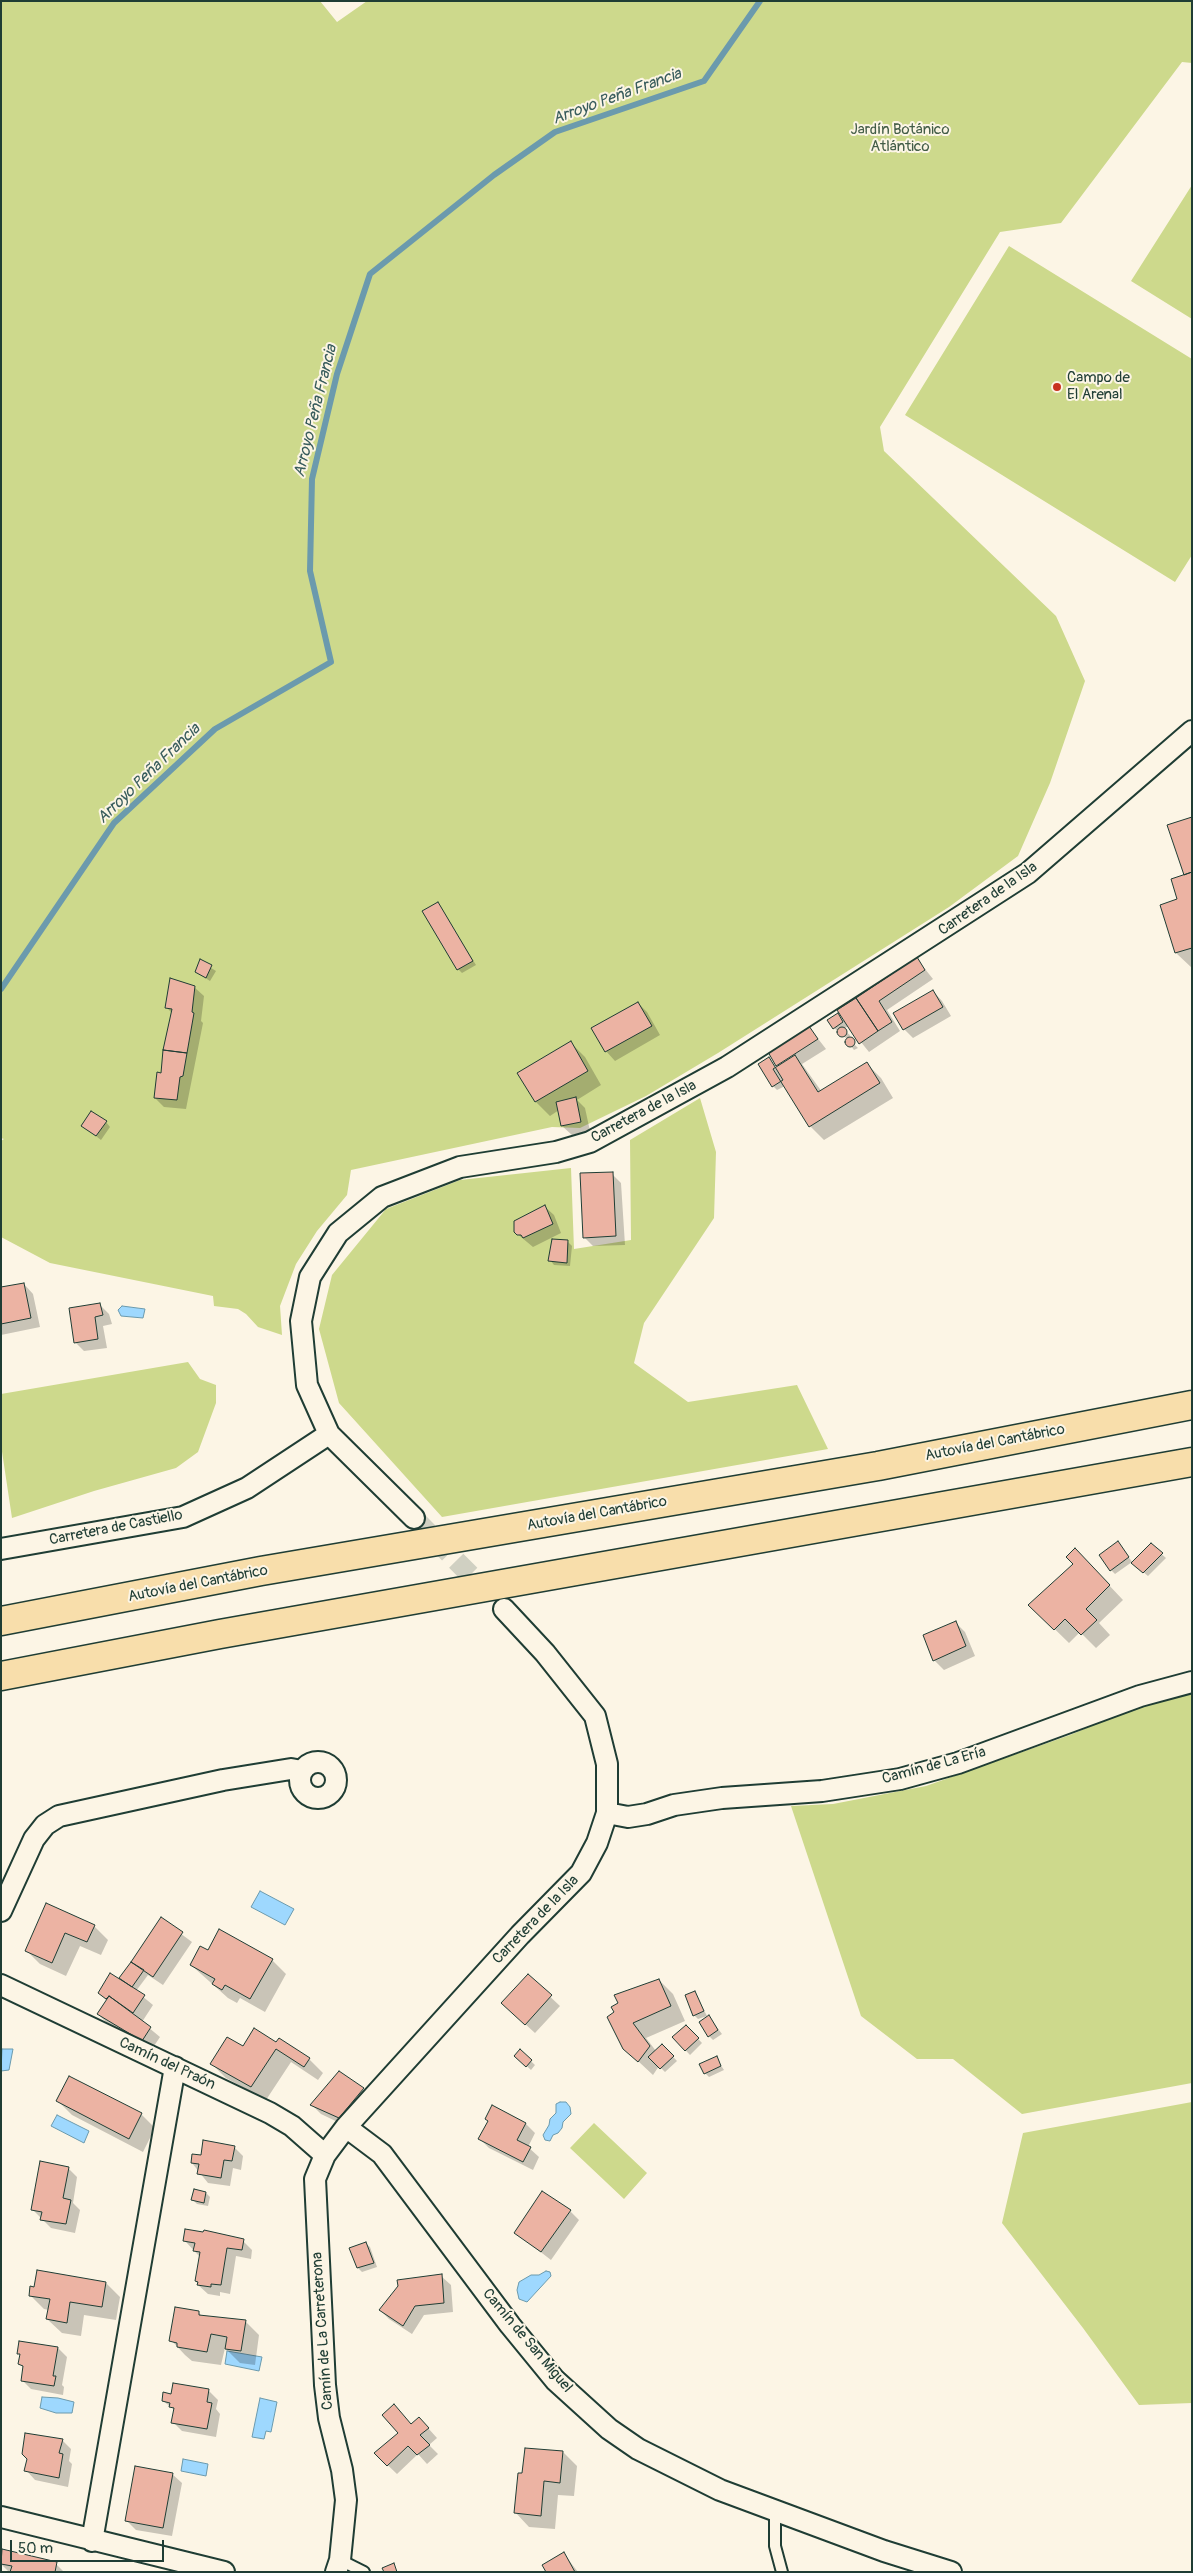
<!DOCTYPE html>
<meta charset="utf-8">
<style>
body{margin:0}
#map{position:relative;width:1193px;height:2573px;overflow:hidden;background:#fcf5e5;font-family:Pangolin,sans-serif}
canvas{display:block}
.frame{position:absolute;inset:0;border:2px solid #1f3d34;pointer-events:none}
.scale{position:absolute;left:10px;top:2540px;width:154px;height:22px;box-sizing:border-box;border:2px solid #1f3d34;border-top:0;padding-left:6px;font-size:15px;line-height:18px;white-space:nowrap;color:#1f3d34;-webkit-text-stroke:4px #fcf5e5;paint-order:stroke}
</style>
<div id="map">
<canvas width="1193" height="2573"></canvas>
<div class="frame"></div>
<div class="scale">50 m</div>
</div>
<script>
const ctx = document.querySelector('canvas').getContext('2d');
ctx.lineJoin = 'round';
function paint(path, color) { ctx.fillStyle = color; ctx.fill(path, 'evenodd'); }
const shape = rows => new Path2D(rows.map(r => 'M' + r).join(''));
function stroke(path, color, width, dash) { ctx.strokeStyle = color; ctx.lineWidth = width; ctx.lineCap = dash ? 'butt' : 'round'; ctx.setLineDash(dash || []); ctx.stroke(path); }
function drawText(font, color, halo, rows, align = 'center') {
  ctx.font = font + ' Pangolin,sans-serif'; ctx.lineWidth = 4; ctx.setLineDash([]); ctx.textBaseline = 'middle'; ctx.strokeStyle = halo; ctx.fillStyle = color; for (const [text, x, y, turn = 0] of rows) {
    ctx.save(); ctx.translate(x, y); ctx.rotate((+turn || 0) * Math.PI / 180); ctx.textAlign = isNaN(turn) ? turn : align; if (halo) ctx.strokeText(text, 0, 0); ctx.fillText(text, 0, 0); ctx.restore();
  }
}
const green = shape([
 [1,1,320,1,337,22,367,1,1192,1,1192,63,1182,62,1061,223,1000,232,880,427,884,451,1056,616,1085,681,1050,783,1018,856,949,907,718,1053,646,1096,580,1128,552,1127,351,1170,347,1195,317,1231,296,1264,280,1306,282,1335,258,1327,246,1314,238,1309,214,1306,213,1296,50,1263,1,1237,1,1141,4,1139,1,1138],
 [1192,185,1192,319,1131,281],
 [1009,246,1192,359,1192,555,1175,582,905,415],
 [700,1098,716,1152,714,1218,644,1323,634,1363,688,1402,797,1385,828,1449,442,1517,339,1403,319,1329,332,1275,386,1209,460,1180,571,1168,574,1249,631,1240,630,1140],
 [188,1362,200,1379,216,1385,216,1403,198,1452,176,1468,94,1491,12,1518,1,1445,1,1394],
 [1192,1691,1192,2083,1022,2114,953,2059,917,2059,861,2016,791,1806,833,1804,926,1786,1070,1735,1132,1709],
 [1192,2102,1192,2403,1139,2405,1083,2328,1002,2223,1023,2133],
 [594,2123,647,2173,624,2199,570,2148]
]);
const water = shape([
 [122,1306,145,1309,143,1318,121,1316,118,1310,122,1306],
 [260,1891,294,1909,285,1925,251,1907,260,1891],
 [2,2049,13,2049,9,2070,1,2071,2,2049],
 [560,2102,566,2102,570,2107,571,2114,563,2122,562,2128,558,2133,553,2135,550,2141,545,2140,543,2135,549,2125,550,2119,556,2113,556,2104,560,2102],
 [57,2115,89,2131,84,2143,51,2126,57,2115],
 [546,2271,550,2272,551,2276,527,2302,519,2299,517,2290,519,2282,531,2275,539,2275,546,2271],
 [227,2351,262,2357,259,2371,225,2364,227,2351],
 [42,2397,58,2398,74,2402,72,2413,56,2413,40,2408,42,2397],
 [260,2398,277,2402,271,2432,266,2431,264,2439,252,2437,260,2398],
 [183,2459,208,2464,206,2476,181,2471,183,2459]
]);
const shadow = shape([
 [1192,819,1192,968,1176,953,1161,906,1179,900,1186,875],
 [437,903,476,965,462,973,458,969],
 [917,959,933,979,887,1010,900,1031,869,1052,848,1026,843,1030,850,1035,849,1039,858,1048,854,1050,847,1041,849,1040,840,1034,841,1031,839,1032,834,1028,837,1015,845,1022],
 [200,961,216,971,210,981,196,972],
 [194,987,204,996,201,1021,203,1023,186,1109,164,1107,155,1098,162,1075,172,1013,167,1008],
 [933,991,942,1001,951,1016,913,1038,904,1029],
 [638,1003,647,1012,660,1035,615,1061,606,1051,593,1028],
 [809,1027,826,1049,802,1064,822,1092,867,1064,881,1078,893,1098,824,1140,810,1126,785,1086,777,1090,773,1086,769,1059,776,1069,779,1067,777,1065],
 [571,1043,585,1057,601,1085,577,1100,585,1108,590,1131,572,1135,562,1126,559,1110,550,1116,536,1102,519,1073],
 [106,1122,110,1127,101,1140,83,1126],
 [612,1174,621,1183,625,1245,593,1246,584,1237],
 [544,1206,554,1215,561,1233,533,1247,515,1232],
 [568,1242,572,1246,570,1266,554,1265,550,1260],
 [24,1284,33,1294,40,1327,1,1335,1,1288],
 [100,1305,109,1314,112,1324,103,1326,107,1348,84,1351,75,1342],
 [1118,1543,1133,1563,1151,1545,1166,1558,1148,1576,1137,1567,1132,1562,1115,1574,1111,1570],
 [1089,1564,1123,1600,1099,1623,1110,1635,1096,1648,1080,1632,1069,1643,1030,1605],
 [956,1623,965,1632,975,1656,944,1670,935,1661,924,1636],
 [47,1905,94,1926,108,1940,101,1955,80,1946,66,1976,40,1964,26,1950],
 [161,1919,192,1942,163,1985,148,1975,136,1991,153,2005,142,2022,160,2037,152,2049,107,2023,98,2014,107,2001,100,1993,125,1984,121,1978],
 [208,1952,272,1960,286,1974,265,2012,240,1998,237,2003,228,1998,191,1965],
 [528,1976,560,2006,535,2033,512,2012],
 [659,1980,673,1994,685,2021,646,2038,656,2051,662,2045,677,2061,665,2072,659,2066,653,2075,624,2048,615,2013,620,2004],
 [695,1993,707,2016,698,2019,694,2015],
 [709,2017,722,2034,713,2040,709,2036],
 [686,2026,702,2043,690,2055,674,2038],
 [276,2043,309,2059,323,2073,318,2080,291,2062,266,2100,226,2078,212,2064,244,2048],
 [520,2051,535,2065,531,2070,516,2056],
 [716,2058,724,2070,709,2077,705,2073],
 [339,2073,373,2098,348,2127,321,2114,312,2105],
 [58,2101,141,2114,155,2128,143,2152,72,2115],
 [493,2107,526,2124,535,2133,528,2147,539,2157,533,2170,489,2148,480,2139,489,2122],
 [234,2147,243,2156,241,2170,233,2168,230,2186,208,2183,192,2163,202,2156],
 [68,2168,77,2177,73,2203,80,2210,75,2233,51,2228,32,2209],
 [206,2193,210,2197,208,2206,197,2204,193,2200],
 [570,2211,579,2220,551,2260,516,2233],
 [185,2241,243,2241,252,2250,251,2259,236,2256,230,2294,220,2292,220,2296,208,2294,198,2285,196,2281,200,2257],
 [365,2243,370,2247,377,2267,362,2272,358,2268],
 [38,2272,106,2283,120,2297,116,2320,84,2315,81,2336,62,2333,47,2319,49,2310,44,2309,30,2295,35,2288],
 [441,2276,451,2285,453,2312,424,2315,412,2334,389,2319,380,2310,399,2286],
 [198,2312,203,2317,245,2321,259,2335,255,2365,240,2363,225,2348,221,2365,192,2361,185,2355,171,2340],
 [20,2343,58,2348,67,2357,62,2385,64,2387,63,2395,31,2389,22,2380,24,2368,20,2363],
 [208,2390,218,2400,216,2409,220,2414,216,2437,182,2431,173,2422,175,2410,163,2401,172,2395],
 [412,2425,428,2428,437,2438,429,2445,438,2454,427,2464,418,2454,397,2474,375,2453],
 [62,2440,71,2449,69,2461,72,2464,68,2487,35,2480,26,2470],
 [563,2452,577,2466,574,2496,558,2495,555,2529,529,2527,515,2512,523,2475],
 [172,2474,182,2483,172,2536,136,2530,127,2521],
 [3,2551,56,2564,64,2572,9,2572,1,2564],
 [564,2554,578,2572,547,2572]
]);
const stream = shape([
 [1,989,114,823,215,729,331,662,310,571,312,479,337,374,370,274,494,175,555,132,704,81,760,1]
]);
const building = shape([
 [1192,817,1192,872,1184,875,1167,825,1192,817],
 [1192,872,1192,948,1175,953,1160,905,1177,899,1171,879,1192,872],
 [438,902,473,961,457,970,422,911,438,902],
 [917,957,925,970,879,1001,892,1022,878,1031,856,998,917,957],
 [200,959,212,965,206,978,195,972,200,959],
 [170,978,195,986,192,1012,194,1013,187,1053,163,1050,172,1009,165,1008,170,978],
 [933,990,943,1007,903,1030,893,1013,933,990],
 [856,998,878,1031,859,1044,837,1010,856,998],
 [638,1002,652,1026,605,1052,591,1028,638,1002],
 [838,1013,843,1022,833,1029,827,1020,838,1013],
 [809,1026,818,1039,776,1066,768,1052,809,1026],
 '837 1032a5 5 0 1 1 10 0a5 5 0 1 1-10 0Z',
 '845 1042a5 5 0 1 1 10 0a5 5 0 1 1-10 0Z',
 [571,1041,588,1071,535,1102,517,1073,571,1041],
 [163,1050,187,1053,183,1076,180,1077,177,1100,154,1098,157,1072,161,1073,163,1050],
 [795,1055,818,1092,867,1062,880,1083,809,1127,773,1069,795,1055],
 [769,1057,783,1080,772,1087,758,1064,769,1057],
 [576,1097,581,1122,561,1126,556,1102,576,1097],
 [91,1111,107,1121,96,1136,81,1126,91,1111],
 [613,1172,616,1236,583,1238,580,1173,613,1172],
 [545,1205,553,1224,523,1238,521,1235,517,1235,514,1232,514,1221,545,1205],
 [552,1239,568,1240,567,1263,548,1261,552,1239],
 [24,1283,31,1318,1,1324,1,1287,24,1283],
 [100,1303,103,1315,95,1317,98,1339,74,1343,69,1308,100,1303],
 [1118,1541,1129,1557,1110,1571,1099,1555,1118,1541],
 [1151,1543,1163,1553,1143,1573,1131,1563,1151,1543],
 [1075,1548,1110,1585,1086,1609,1097,1620,1081,1635,1065,1619,1054,1630,1028,1605,1073,1564,1066,1557,1075,1548],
 [956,1621,966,1646,933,1661,923,1635,956,1621],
 [46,1903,95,1925,87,1942,65,1933,52,1963,25,1951,46,1903],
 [161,1917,183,1932,153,1977,131,1962,161,1917],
 [219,1929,273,1959,250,1999,225,1985,222,1990,212,1984,215,1979,190,1965,200,1946,208,1950,219,1929],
 [131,1962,144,1970,132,1987,119,1978,131,1962],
 [110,1973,145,1995,133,2013,109,1996,106,1999,98,1993,110,1973],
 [528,1974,552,1995,525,2025,501,2003,528,1974],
 [659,1979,671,2006,633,2023,650,2046,638,2062,623,2049,607,2017,614,2012,611,2007,618,2003,614,1995,659,1979],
 [695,1991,704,2011,693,2016,685,1995,695,1991],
 [109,1996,151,2027,142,2041,97,2014,109,1996],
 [709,2015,718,2030,708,2037,699,2022,709,2015],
 [686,2025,699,2038,685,2051,672,2037,686,2025],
 [254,2028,276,2042,279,2038,310,2058,304,2067,276,2049,251,2087,210,2064,227,2037,243,2046,254,2028],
 [662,2044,674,2056,660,2069,648,2057,662,2044],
 [520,2049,532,2060,526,2067,514,2056,520,2049],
 [717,2056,721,2066,704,2074,699,2064,717,2056],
 [339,2071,364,2088,339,2118,310,2105,339,2071],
 [69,2076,142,2113,129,2139,56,2101,69,2076],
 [492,2105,526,2123,517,2140,531,2147,523,2162,478,2139,488,2121,485,2119,492,2105],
 [203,2140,235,2146,232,2161,224,2160,221,2178,197,2174,199,2164,191,2163,192,2154,201,2155,203,2140],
 [40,2161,69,2167,63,2198,71,2200,66,2224,40,2220,42,2212,31,2210,40,2161],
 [194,2189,206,2192,204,2203,191,2200,194,2189],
 [542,2191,571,2210,541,2252,514,2233,542,2191],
 [185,2229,203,2232,204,2230,244,2239,242,2250,227,2248,221,2285,211,2284,211,2287,197,2285,198,2282,195,2281,200,2252,193,2251,195,2243,183,2241,185,2229],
 [366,2242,374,2263,357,2268,349,2248,366,2242],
 [37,2270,106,2282,102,2307,70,2302,67,2323,46,2319,50,2299,29,2296,30,2286,34,2287,37,2270],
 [442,2274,444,2303,415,2306,403,2326,379,2310,398,2286,397,2280,442,2274],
 [175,2307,199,2311,199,2315,246,2320,241,2351,225,2349,227,2337,211,2334,207,2352,177,2347,177,2343,169,2341,175,2307],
 [19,2341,58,2347,53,2376,56,2376,54,2386,21,2381,23,2366,18,2364,20,2354,17,2354,19,2341],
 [173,2383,209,2389,207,2402,212,2403,207,2429,171,2423,174,2408,169,2407,170,2403,162,2401,163,2392,171,2394,173,2383],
 [394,2404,411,2424,419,2417,429,2428,420,2435,430,2445,417,2455,408,2446,387,2466,374,2453,398,2433,382,2415,394,2404],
 [25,2433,63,2439,59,2453,63,2454,59,2478,24,2471,27,2459,22,2454,25,2433],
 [525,2448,563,2451,560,2483,544,2481,541,2516,514,2513,518,2473,522,2473,525,2448],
 [135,2466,173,2473,163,2528,125,2521,135,2466],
 [2,2549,57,2562,55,2572,10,2572,12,2566,1,2564,2,2549],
 [564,2552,575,2572,546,2572,542,2565,564,2552],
 [394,2563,397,2572,384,2572,382,2568,394,2563]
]);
const minorTunnel = shape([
 [414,1518,504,1609]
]);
const service = shape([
 [775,2510,775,2546,782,2572],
 [340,2560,364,2572]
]);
const minor = shape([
 [414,1518,329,1434,307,1385,301,1321,310,1277,338,1233,382,1197,460,1167,556,1152,590,1142,727,1067,1028,873,1192,731],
 [1,1549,183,1517,247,1488,329,1434],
 '300 1780a18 18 0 1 1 36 0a18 18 0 1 1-36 0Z',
 [607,1813,628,1817,647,1814,674,1805,722,1798,822,1791,900,1779,958,1763,1140,1696,1192,1682],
 [1,1911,34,1839,45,1825,59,1816,223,1780,291,1769,302,1771],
 [1,1985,270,2113,292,2126,325,2155],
 [346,2127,382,2154,510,2325,555,2380,609,2429,638,2449,720,2490,884,2551,951,2572],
 [1,2517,224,2572],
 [92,2541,175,2067],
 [336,2572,340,2560,346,2500,342,2470,329,2418,325,2385,315,2179,325,2155,346,2127,520,1935,581,1873,597,1843,607,1813,607,1764,595,1716,545,1653,504,1609]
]);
const motorway = shape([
 [1,1621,261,1571,878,1466,1192,1405],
 [1,1676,220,1634,1192,1462]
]);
const markers = [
 [1057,387,5,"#c8321e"]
];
const parkNames = [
 ["Jardín Botánico",900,130],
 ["Atlántico",900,147]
];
const poiNames = [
 ["Campo de",1067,378],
 ["El Arenal",1067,395]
];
const streetNames = [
 ["Carretera de la Isla",988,899,-35],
 ["Carretera de la Isla",644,1112,-28],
 ["Autovía del Cantábrico",995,1443,-11],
 ["Autovía del Cantábrico",597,1514,-10],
 ["Carretera de Castiello",116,1528,-11],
 ["Autovía del Cantábrico",198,1584,-11],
 ["Camín de La Ería",934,1766,-15],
 ["Carretera de la Isla",536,1920,-46],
 ["Camín del Praón",167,2064,25],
 ["Camín de La Carreterona",323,2331,-94],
 ["Camín de San Miguel",527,2341,50]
];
const waterNames = [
 ["Arroyo Peña Francia",617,97,-20],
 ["Arroyo Peña Francia",316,411,-76],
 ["Arroyo Peña Francia",149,774,-44]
];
paint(green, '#cdd98c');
paint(water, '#9ed8fe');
stroke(water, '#6b9aad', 1);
paint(shadow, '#0003');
stroke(stream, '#6b9aad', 6);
paint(building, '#ecb3a3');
stroke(building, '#1f3d34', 1);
stroke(minorTunnel, '#d0d0c2', 20, [20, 10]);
stroke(service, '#1f3d34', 14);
stroke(minor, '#1f3d34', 24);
stroke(motorway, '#1f3d34', 31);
stroke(service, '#fcf5e5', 10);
stroke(minor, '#fcf5e5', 20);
stroke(motorway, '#f8deab', 28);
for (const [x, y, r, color] of markers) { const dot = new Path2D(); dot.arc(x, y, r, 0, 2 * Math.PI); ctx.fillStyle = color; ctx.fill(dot); stroke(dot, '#fcf5e5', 2); }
drawText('15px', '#425c46', '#fcf5e5', parkNames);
drawText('15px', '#1f3d34', '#fcf5e5', poiNames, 'left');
drawText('15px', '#1f3d34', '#fcf5e5', streetNames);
drawText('italic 16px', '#385c5c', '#fcf5e5', waterNames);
</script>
